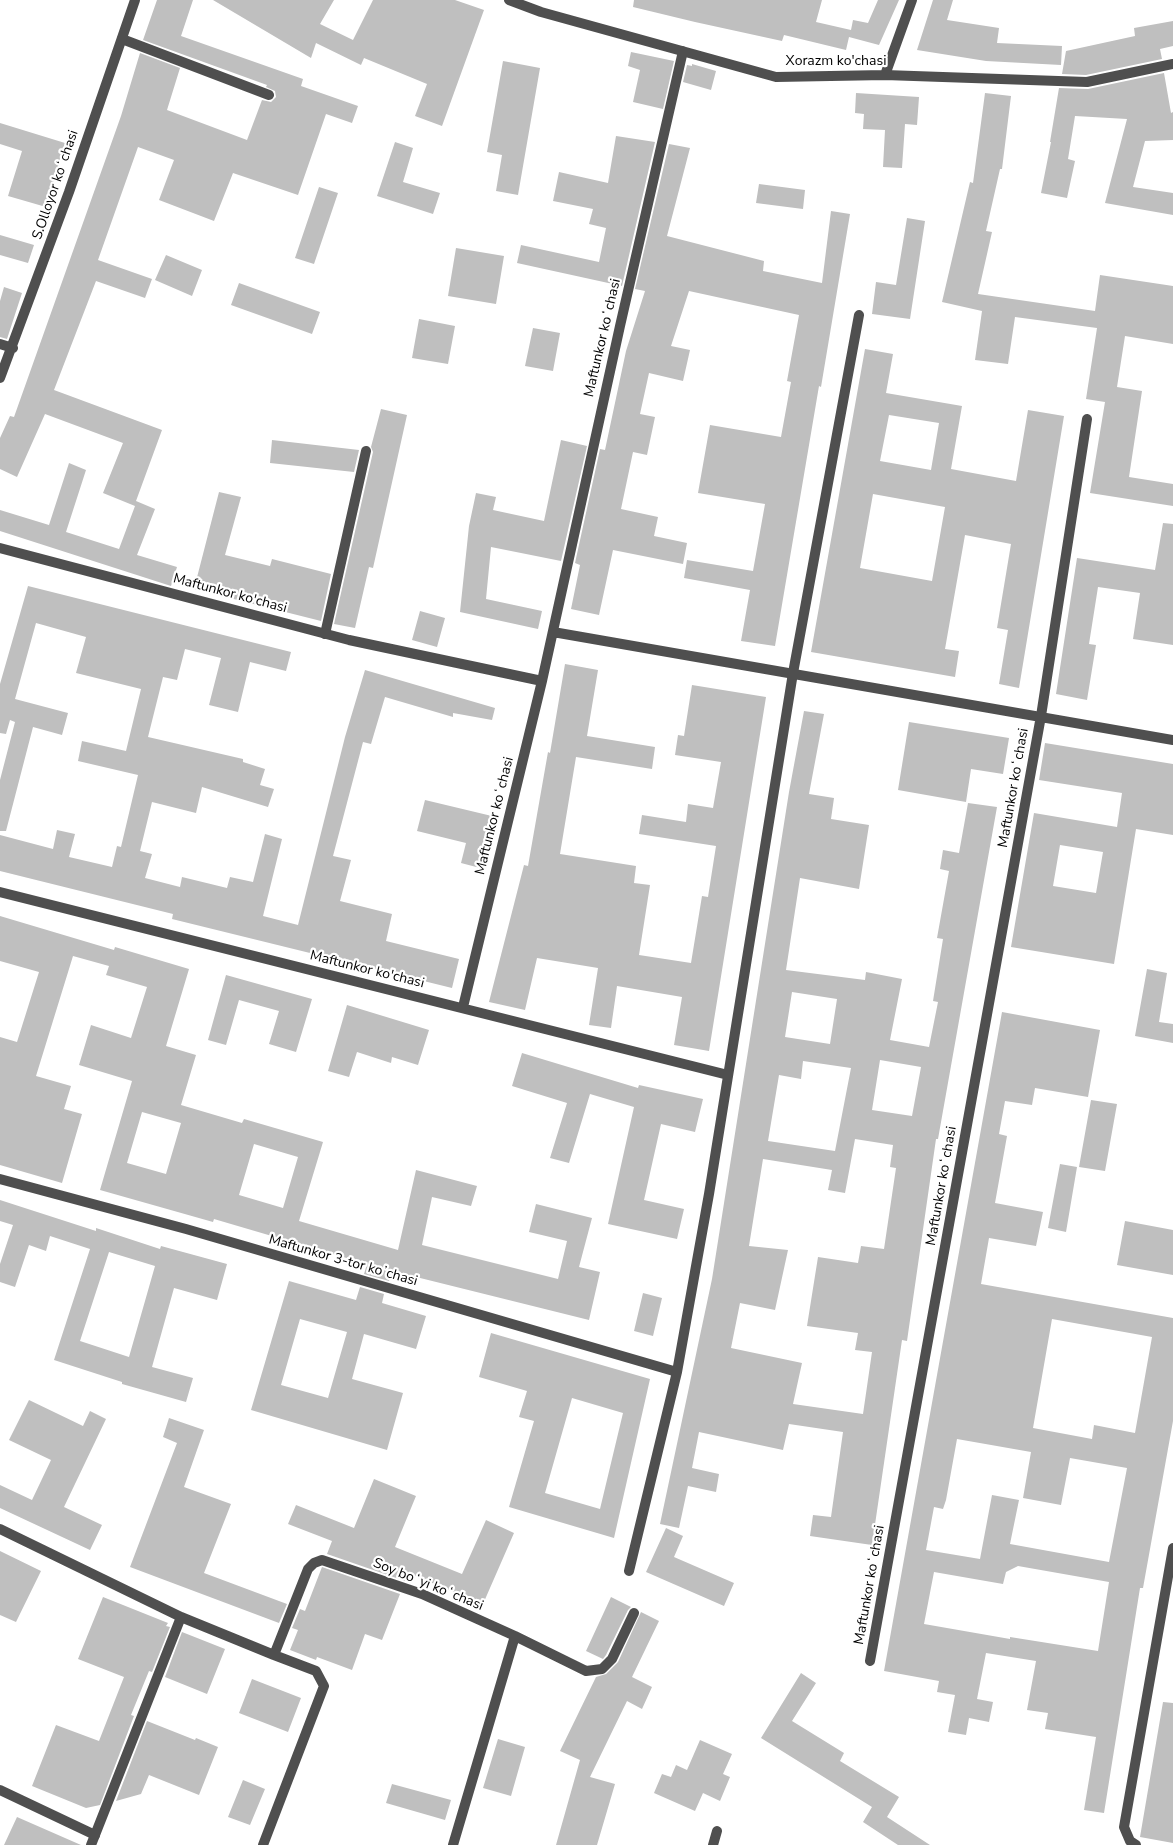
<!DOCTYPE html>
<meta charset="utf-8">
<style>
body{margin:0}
canvas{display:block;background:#fff}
</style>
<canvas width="1173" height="1845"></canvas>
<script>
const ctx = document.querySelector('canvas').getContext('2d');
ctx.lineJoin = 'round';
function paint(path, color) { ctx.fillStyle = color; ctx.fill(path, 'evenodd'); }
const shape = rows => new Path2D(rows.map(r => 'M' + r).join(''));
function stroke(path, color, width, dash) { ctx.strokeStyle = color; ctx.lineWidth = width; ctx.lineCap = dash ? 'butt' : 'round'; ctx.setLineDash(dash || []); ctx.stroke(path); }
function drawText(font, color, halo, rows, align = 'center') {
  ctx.font = font + ' "Nunito Sans",sans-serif'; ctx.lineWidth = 4.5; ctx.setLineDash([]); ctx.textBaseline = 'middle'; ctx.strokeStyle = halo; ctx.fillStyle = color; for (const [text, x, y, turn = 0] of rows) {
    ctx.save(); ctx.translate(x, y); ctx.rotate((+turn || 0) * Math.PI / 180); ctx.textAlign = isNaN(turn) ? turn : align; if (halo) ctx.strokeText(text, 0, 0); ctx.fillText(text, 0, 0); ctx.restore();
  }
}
const building = shape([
 [157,0,193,0,181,36,303,79,301,86,358,106,352,123,326,114,298,195,233,173,214,221,159,200,174,160,138,147,98,260,152,279,145,298,96,281,54,390,162,430,136,501,155,509,137,555,177,567,171,586,0,531,0,510,49,525,69,463,86,470,66,532,119,549,135,506,103,493,123,443,45,414,17,477,0,469,0,438,10,416,14,417,121,116,140,53,180,68,167,110,247,140,262,100,271,102,276,97,275,91,266,87,267,85,143,40],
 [213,0,334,0,320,24,353,40,373,0,455,0,484,10,442,126,415,116,427,84,364,58,361,65,316,43,311,58],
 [634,0,822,0,816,22,851,30,853,20,868,23,878,0,899,0,879,45,849,37,846,50,784,35,782,41,695,22,633,7],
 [933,0,953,0,947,20,999,28,997,43,1062,46,1061,65,986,61,917,50],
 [1173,21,1173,46,1160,49,1162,59,1086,75,1062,74,1066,51,1135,36,1134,28],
 [631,52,674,61,663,109,633,102,640,70,628,66],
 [503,61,540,68,518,195,496,191,502,155,487,152],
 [692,64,716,71,711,90,683,82,687,65,692,66],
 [1164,73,1171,113,1173,112,1173,140,1145,141,1133,187,1173,193,1173,215,1105,203,1127,119,1075,116,1068,159,1075,161,1067,198,1041,193,1051,142,1050,142,1059,88,1088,89],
 [856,93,919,97,917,125,905,124,902,168,883,167,885,130,863,129,864,114,855,113],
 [985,93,1011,96,1002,169,1000,169,986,231,992,232,978,294,1095,311,1100,275,1173,286,1173,344,1125,336,1117,387,1142,391,1129,477,1173,484,1173,506,1090,493,1105,402,1086,399,1097,328,1015,317,1008,364,975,360,982,311,942,302,970,182,973,183],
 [0,123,65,143,46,207,8,196,22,151,0,144],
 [616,136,655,142,622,286,517,263,521,245,599,262,606,228,589,224,593,209,553,201,559,172,608,183],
 [395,142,413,148,403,182,440,193,433,214,377,196],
 [669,144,690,148,667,236,764,261,763,271,822,283,831,211,850,214,821,387,819,386,775,646,741,641,750,590,684,578,687,560,753,571,765,504,698,493,710,425,781,437,791,382,787,381,799,315,689,291,671,346,690,350,683,381,649,373,640,414,655,417,647,455,633,452,621,509,658,517,654,536,687,543,683,564,613,550,599,615,571,609,580,565,575,563,600,449,605,450,626,351,645,291,635,289],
 [759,184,805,190,803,209,756,203],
 [319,187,338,193,314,264,295,258],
 [907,218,925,221,910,319,872,314,876,282,896,285],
 [0,235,34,245,28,263,0,255],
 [456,248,504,256,496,304,448,296],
 [166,255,202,270,192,296,155,280],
 [239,283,320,312,312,334,231,305],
 [4,287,22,293,7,339,0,337,0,301],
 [419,319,455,326,448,364,412,358],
 [533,328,560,333,553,371,525,366],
 [865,349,893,354,886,393,962,406,951,469,1016,481,1028,410,1064,416,1019,688,999,684,1008,630,997,628,1011,544,965,535,945,649,959,651,955,677,811,652],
 [889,415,939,423,931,470,880,461],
 [873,494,945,507,932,581,860,568],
 [381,409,407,415,373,568,369,567,355,628,334,624,373,452,371,447],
 [272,440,359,450,354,472,270,463],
 [561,440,587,446,561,561,491,547,486,599,542,611,538,629,460,612,469,526,476,493,496,497,493,510,544,521],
 [219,492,241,497,225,555,270,566,272,559,331,574,321,621,194,589],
 [1163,523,1173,524,1173,645,1133,639,1140,593,1098,587,1089,644,1096,645,1087,700,1056,694,1077,558,1155,570],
 [28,586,291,652,286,671,250,662,238,712,209,705,221,658,185,649,177,680,163,677,148,737,243,759,243,762,265,769,260,785,274,789,268,807,202,787,196,813,152,802,140,851,152,854,145,878,180,887,182,877,227,888,230,877,253,882,265,834,282,839,263,916,298,925,345,737,365,670,495,708,492,720,453,713,453,717,385,697,371,744,363,742,333,856,351,860,340,901,392,914,386,941,459,959,452,988,172,919,173,914,0,871,0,835,53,849,57,830,75,834,69,857,112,867,117,846,121,847,138,775,78,761,82,741,126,751,141,689,76,673,86,637,36,623,15,699,68,713,62,735,33,727,6,831,0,831,0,780,15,722,10,720,6,734,0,733,0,684],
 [420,611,445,618,437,647,412,640],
 [565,664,598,670,587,736,655,747,652,769,576,757,560,854,636,866,634,883,650,885,639,955,691,963,702,896,708,897,716,846,639,834,642,815,686,822,688,804,713,808,721,762,675,755,678,735,684,736,692,685,766,697,709,1051,674,1045,682,997,617,986,611,1028,589,1025,598,968,537,958,525,1010,489,1002,524,865,528,866,548,752,550,753],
 [804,711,824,714,809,794,834,798,831,819,869,825,859,889,800,878,786,970,865,980,866,972,902,979,890,1040,929,1047,938,1002,933,1001,943,939,937,938,949,871,940,869,943,850,959,853,968,803,997,807,938,1139,936,1139,907,1341,902,1340,872,1545,810,1536,813,1515,831,1517,843,1432,789,1424,783,1450,699,1432,692,1468,719,1474,716,1492,688,1486,679,1528,660,1524,712,1279,789,792],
 [792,992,837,999,830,1044,785,1037],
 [880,1060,921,1067,912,1116,872,1110],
 [803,1061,851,1068,835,1151,768,1141,779,1075,801,1079],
 [855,1139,893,1145,890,1167,896,1168,884,1249,861,1246,858,1263,818,1257,807,1326,858,1333,855,1350,872,1352,863,1414,793,1404,802,1363,731,1348,740,1303,775,1310,788,1250,749,1246,763,1159,832,1170,828,1190,845,1193],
 [909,722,1009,738,1003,774,971,769,966,802,898,790],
 [1045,743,1173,764,1173,835,1136,829,1114,964,1011,947,1034,813,1117,827,1122,793,1039,780],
 [1060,845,1103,852,1096,893,1053,886],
 [425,800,496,817,484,869,461,863,466,843,417,831],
 [0,916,114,950,115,947,189,969,166,1046,196,1055,181,1105,242,1123,244,1119,323,1142,299,1221,398,1250,416,1170,477,1186,471,1206,432,1197,422,1245,558,1279,567,1241,529,1232,536,1204,592,1218,579,1267,600,1272,589,1320,392,1271,389,1281,364,1274,367,1264,214,1219,213,1222,100,1190,132,1081,79,1065,91,1025,131,1038,147,987,106,975,109,966,73,956,36,1076,71,1086,64,1109,82,1114,62,1183,0,1165,0,1037,17,1042,39,972,0,961],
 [142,1112,181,1123,166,1174,127,1163],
 [254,1144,298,1157,283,1208,239,1195],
 [1147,969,1167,973,1159,1022,1173,1024,1173,1043,1135,1036],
 [226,975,312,999,296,1052,269,1044,279,1011,239,1000,226,1045,208,1040],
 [347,1005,429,1030,418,1065,392,1057,391,1063,357,1052,349,1077,328,1071],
 [1002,1012,1100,1030,1088,1097,1035,1088,1032,1105,1005,1101,999,1134,1007,1136,995,1203,1043,1212,1036,1246,989,1238,981,1284,1173,1318,1173,1421,1143,1588,1140,1588,1104,1813,1084,1810,1096,1737,1045,1729,1048,1713,1027,1710,1036,1661,986,1653,977,1699,993,1702,989,1722,969,1718,966,1735,948,1732,955,1695,937,1692,939,1681,884,1671],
 [1052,1319,1152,1337,1135,1433,1094,1425,1092,1439,1033,1428],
 [957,1439,1031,1452,1023,1498,1061,1505,1070,1458,1127,1468,1109,1562,1010,1544,1019,1500,992,1495,980,1559,926,1550,934,1507,943,1509,946,1500],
 [1018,1566,1109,1582,1098,1651,1010,1637,1010,1639,924,1624,934,1572,1003,1584,1006,1572],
 [522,1053,638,1088,639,1085,703,1099,695,1132,661,1124,644,1200,684,1209,677,1239,608,1224,634,1107,590,1094,569,1163,550,1158,567,1103,512,1086],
 [1091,1100,1117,1104,1105,1171,1079,1167],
 [1060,1164,1077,1167,1066,1232,1048,1228],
 [0,1200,96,1231,96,1228,160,1249,161,1246,227,1264,217,1300,174,1288,152,1367,193,1378,186,1402,122,1384,122,1382,54,1360,90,1249,50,1236,46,1251,29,1245,15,1287,0,1282,0,1264,13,1225,0,1221],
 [109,1252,155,1266,129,1357,80,1341],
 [1125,1221,1173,1230,1173,1275,1117,1265],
 [289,1281,356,1300,360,1287,384,1294,382,1303,426,1316,416,1349,364,1334,352,1379,403,1393,387,1450,251,1410],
 [300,1319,347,1332,328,1398,281,1385],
 [643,1293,662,1298,653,1336,634,1331],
 [491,1333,650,1379,614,1538,509,1507,534,1421,519,1417,527,1391,479,1377],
 [572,1398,623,1413,600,1509,545,1493],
 [29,1400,83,1426,90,1411,106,1419,64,1507,102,1525,90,1550,0,1508,0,1485,32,1500,51,1460,9,1440],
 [169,1418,204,1430,184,1487,231,1504,204,1573,287,1604,279,1623,130,1567,177,1443,163,1437],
 [374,1479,416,1496,395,1547,462,1574,486,1520,514,1533,483,1604,408,1573,405,1581,327,1554,332,1541,288,1524,296,1505,354,1528],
 [666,1528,683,1536,674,1557,734,1583,724,1606,646,1572],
 [0,1551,41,1571,16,1622,0,1615],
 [322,1567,400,1594,382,1640,365,1634,352,1670,317,1657,316,1660,290,1650,298,1630,292,1628,300,1609,305,1611],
 [103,1597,168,1623,166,1626,170,1627,152,1672,149,1671,131,1715,134,1716,100,1805,86,1808,32,1786,56,1725,99,1741,124,1677,78,1659],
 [611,1597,631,1607,628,1610,606,1655,603,1659,586,1651],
 [641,1612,659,1621,632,1677,652,1687,642,1709,627,1701,590,1777,615,1784,597,1845,556,1845,580,1760,560,1751,596,1677,606,1674,618,1662],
 [182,1632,225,1649,207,1694,165,1677],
 [801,1673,816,1683,792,1721,844,1753,840,1761,899,1797,887,1817,930,1845,898,1845,863,1822,872,1807,761,1738],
 [252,1679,301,1698,288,1732,239,1713],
 [1163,1702,1173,1703,1173,1843,1140,1837],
 [147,1721,195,1740,196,1738,218,1747,199,1795,149,1775,141,1794,116,1801],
 [498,1739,525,1747,511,1796,483,1788],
 [700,1740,732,1754,723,1774,730,1777,720,1801,703,1793,695,1811,654,1793,662,1774,671,1777,676,1765,687,1770],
 [243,1780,265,1789,250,1825,228,1817],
 [392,1784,451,1800,445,1820,386,1803],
 [17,1817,81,1845,4,1845]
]);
const service = shape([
 [122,39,269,95],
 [325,634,366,451],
 [91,1845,95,1835]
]);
const minor = shape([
 [509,0,541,12,776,77,885,75,1087,82,1173,64],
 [885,75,912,0],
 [0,344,13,348],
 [0,378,69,192,135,0],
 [0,548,349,640,542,681],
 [553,632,1173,740],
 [0,892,728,1075],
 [463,1007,542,681,620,326,683,51],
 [0,1179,186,1229,677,1372],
 [0,1529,181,1617],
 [629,1571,677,1372,709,1194,793,673,859,315],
 [515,1636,586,1671,602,1669,612,1659,634,1613],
 [870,1661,1041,716,1087,419],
 [0,1790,95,1835,181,1617,274,1655,308,1569,314,1563,322,1560,422,1594,515,1636,453,1845],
 [263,1845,324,1686,316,1671,274,1655],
 [713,1845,717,1831],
 [1136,1845,1130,1841,1124,1827,1173,1548]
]);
const streetNames = [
 ["Xorazm ko'chasi",836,62],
 ["S.Olloyor koʻchasi",56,185,-71],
 ["Maftunkor koʻchasi",603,338,-77],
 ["Maftunkor ko'chasi",230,594,15],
 ["Maftunkor koʻchasi",1014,788,-80],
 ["Maftunkor koʻchasi",495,816,-76],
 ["Maftunkor ko'chasi",367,970,14],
 ["Maftunkor koʻchasi",942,1186,-80],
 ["Maftunkor 3-tor koʼchasi",343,1261,16],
 ["Soy boʻyi koʻchasi",428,1585,22],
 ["Maftunkor koʻchasi",870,1585,-80]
];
paint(building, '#bfbfbf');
stroke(service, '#4f4f4f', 10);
stroke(minor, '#4f4f4f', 10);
drawText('14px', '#000', '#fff', streetNames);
</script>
